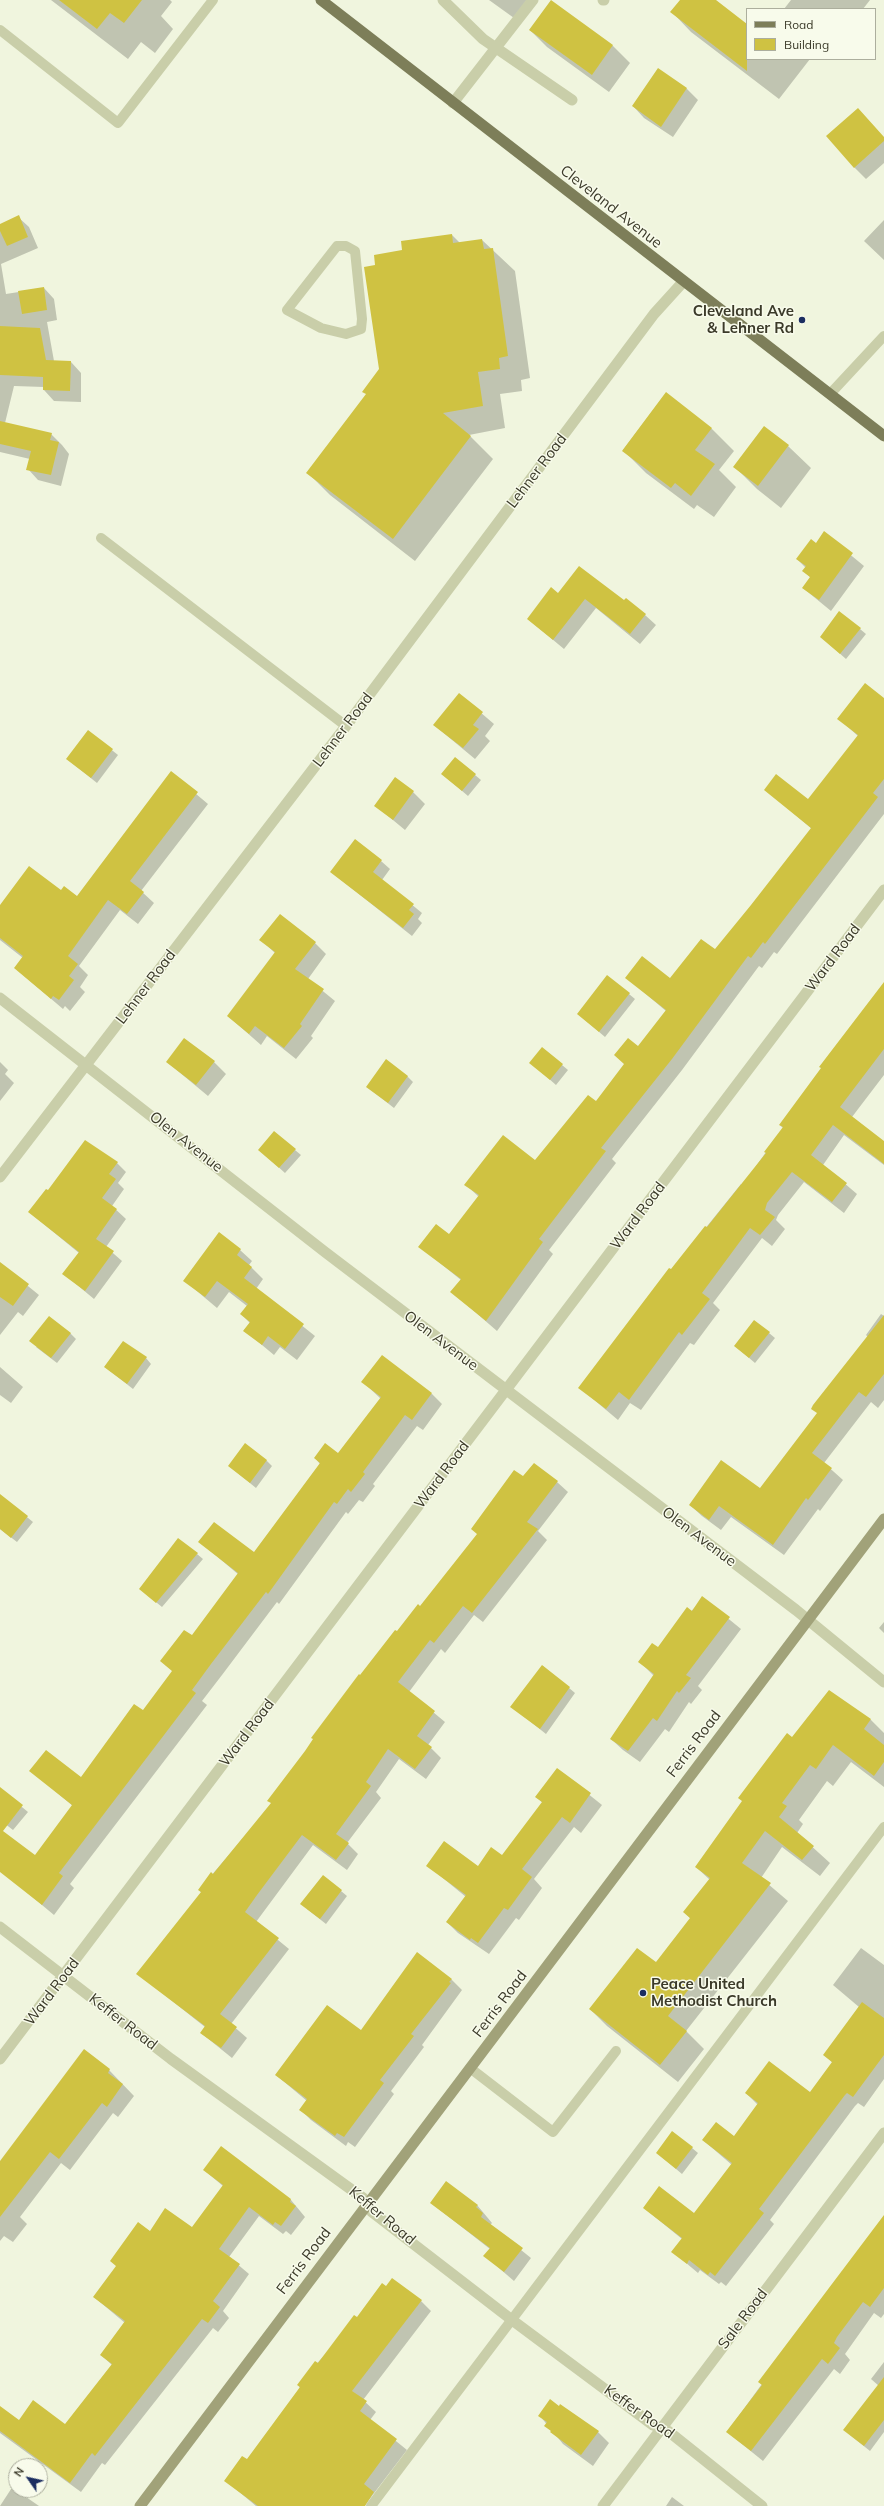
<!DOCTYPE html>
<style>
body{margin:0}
#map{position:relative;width:884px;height:2506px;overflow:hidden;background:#f0f5de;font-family:Mulish,sans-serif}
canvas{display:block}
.legend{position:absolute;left:746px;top:8px;width:130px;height:52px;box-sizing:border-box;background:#f8fbeb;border:1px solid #acae9d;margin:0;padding:5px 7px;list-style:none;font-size:12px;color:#3b3a29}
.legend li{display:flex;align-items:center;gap:8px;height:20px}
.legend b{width:20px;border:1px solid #acae9d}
.north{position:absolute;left:8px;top:2458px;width:40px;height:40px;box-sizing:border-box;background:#f8fbeb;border:1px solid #acae9d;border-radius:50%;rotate:304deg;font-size:11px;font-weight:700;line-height:16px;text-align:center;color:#3b3a29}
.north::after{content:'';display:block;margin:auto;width:14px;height:18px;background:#1b2d60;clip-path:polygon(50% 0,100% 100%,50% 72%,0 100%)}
</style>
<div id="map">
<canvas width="884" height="2506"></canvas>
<ul class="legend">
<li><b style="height:5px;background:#7d7e59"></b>Road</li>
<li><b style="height:11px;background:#cfc242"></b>Building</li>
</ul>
<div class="north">N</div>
</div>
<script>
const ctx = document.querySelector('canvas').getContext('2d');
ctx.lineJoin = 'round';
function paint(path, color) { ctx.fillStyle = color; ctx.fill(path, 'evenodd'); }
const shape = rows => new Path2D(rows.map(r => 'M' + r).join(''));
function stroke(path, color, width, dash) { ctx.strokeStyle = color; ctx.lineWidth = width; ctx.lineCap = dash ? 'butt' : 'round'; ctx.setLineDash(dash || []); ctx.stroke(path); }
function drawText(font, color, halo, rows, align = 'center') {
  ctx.font = font + ' Mulish,sans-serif'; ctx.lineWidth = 3; ctx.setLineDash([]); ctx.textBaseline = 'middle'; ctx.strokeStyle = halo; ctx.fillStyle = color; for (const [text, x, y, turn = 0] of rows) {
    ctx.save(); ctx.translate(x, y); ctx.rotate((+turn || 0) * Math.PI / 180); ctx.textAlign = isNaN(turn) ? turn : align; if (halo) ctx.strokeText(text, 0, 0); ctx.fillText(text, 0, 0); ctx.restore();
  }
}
const shadow = shape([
 [51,0,170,0,172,2,161,16,173,29,155,53,141,42,128,59],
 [489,0,527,0,514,18],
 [681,0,715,0,747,25,747,59,810,59,779,99,691,32,672,12],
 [791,0,870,0,863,9,784,9],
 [551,1,613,46,630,63,609,92,547,47,530,30],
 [658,69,687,89,698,100,673,137,644,118,633,106],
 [884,137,884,163,866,179,854,167],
 [18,217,29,227,38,248,1,264,6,294,44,288,54,299,57,320,47,322,54,361,71,362,81,373,81,402,54,401,44,390,44,387,14,386,5,423,51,434,62,445,69,454,61,486,38,480,28,469,30,459,0,452,0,225],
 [884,220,884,260,864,241],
 [452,235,460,243,482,240,515,271,530,378,521,380,522,391,500,394,505,428,469,435,493,459,415,561,330,495,308,473,367,394,380,369,376,266,403,251],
 [666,393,712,429,734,451,719,470,736,487,714,517,697,505,694,509,646,473,623,450],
 [764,428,788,446,811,468,781,508,757,489,735,467],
 [824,533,864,566,831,611,803,588,811,578,804,571,806,568,797,559,816,544],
 [559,594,624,602,645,615,656,625,640,644,596,608,564,649,528,619],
 [860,629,866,634,846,659,821,637],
 [459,694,494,724,485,736,490,741,475,759,434,725],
 [884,699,884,814,777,954,774,952,762,968,759,966,682,1070,612,1159,616,1163,549,1250,553,1254,497,1331,452,1292,461,1280,420,1247,450,1235,479,1197,465,1184,535,1161,597,1103,666,1011,627,978,671,980,715,951,812,829,766,790,808,801,858,736,839,719],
 [88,731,118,755,97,783,67,759],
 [171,773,208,804,141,891,154,903,138,924,120,910,79,966,88,975,80,987,85,992,70,1011,65,1006,63,1009,15,968,23,958,0,940,0,906,62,891,77,897],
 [475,775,481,780,468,796,448,779],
 [413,792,425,804,405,830,376,806],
 [381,861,390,869,382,880,422,913,418,919,422,923,412,936,331,872],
 [261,940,315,943,326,954,308,979,335,1001,311,1036,313,1038,296,1059,267,1036,261,1045,228,1016,275,953],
 [629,994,635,999,605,1037,578,1014],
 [884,996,884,1075,852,1117,884,1142,884,1165,844,1135,823,1165,857,1194,844,1213,804,1182,778,1215,776,1220,785,1229,772,1246,762,1238,713,1303,720,1310,694,1345,690,1343,641,1410,630,1403,618,1420,580,1388,671,1271,741,1184,742,1186,783,1128,780,1125],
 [0,1062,8,1070,5,1074,14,1083,0,1101],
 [167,1062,214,1062,226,1074,208,1096],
 [531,1063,562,1065,568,1070,556,1085],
 [407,1076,413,1082,394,1108,367,1087],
 [295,1150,301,1155,285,1173,265,1155],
 [117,1163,126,1172,118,1183,124,1189,112,1206,126,1219,106,1247,122,1261,94,1299,64,1274,79,1253,29,1212,48,1192],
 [240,1250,252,1261,249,1265,263,1279,256,1289,315,1336,297,1360,280,1347,274,1355,244,1330,250,1323,241,1314,247,1306,229,1292,217,1308,185,1281],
 [2,1265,39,1295,23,1316,18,1312,0,1335,0,1267],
 [881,1314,884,1316,884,1400,878,1408,871,1402,824,1463,843,1480,820,1511,818,1509,784,1555,731,1517,721,1530,702,1516,690,1505,760,1489,818,1414,868,1337,866,1335],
 [70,1333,76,1339,57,1363,36,1347],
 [769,1333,775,1338,755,1363,735,1346],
 [146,1358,151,1364,133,1389,105,1367],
 [0,1367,23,1387,11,1403,0,1395],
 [363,1382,432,1394,442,1404,423,1430,417,1426,373,1484,375,1486,363,1502,359,1500,348,1514,346,1512,279,1604,277,1602,222,1675,202,1701,207,1705,70,1884,74,1888,54,1915,0,1870,0,1830,35,1856,73,1806,31,1771,81,1778,143,1712,173,1672,192,1637,239,1575,200,1542,254,1553,320,1464,315,1458,338,1455,381,1399],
 [266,1460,272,1466,256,1488,229,1466],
 [524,1478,557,1482,568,1492,538,1531,547,1540,483,1622,474,1615,445,1653,441,1649,409,1692,445,1722,428,1745,441,1758,426,1779,399,1759,376,1792,381,1798,347,1843,358,1854,347,1870,313,1845,256,1922,289,1949,231,2024,247,2038,232,2058,201,2033,205,2027,138,1974,202,1893,199,1890,272,1804,360,1677,420,1607],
 [0,1495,33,1522,17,1542,0,1529],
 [197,1554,203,1559,162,1607,146,1594],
 [703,1598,741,1629,698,1686,702,1690,691,1704,689,1702,669,1732,665,1729,640,1762,623,1750,611,1739,654,1676,639,1661,658,1649],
 [884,1622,884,1633,879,1628],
 [543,1666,575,1693,546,1734,512,1707],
 [829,1691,871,1720,884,1733,884,1787,851,1762,833,1786,827,1781,799,1820,803,1824,797,1833,830,1863,820,1876,782,1847,761,1878,788,1901,686,2031,704,2049,678,2082,607,2026,590,2009,656,1964,691,1919,684,1912,710,1880,696,1867],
 [557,1769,602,1805,581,1833,574,1827,534,1879,542,1888,519,1920,516,1918,489,1954,458,1933,447,1922,466,1897,427,1865,478,1867,502,1856,543,1803,536,1797],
 [0,1789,28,1812,13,1830,0,1820],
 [323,1876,347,1896,326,1924,307,1909],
 [861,1948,884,1965,884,2079,864,2107,858,2103,855,2106,770,2220,774,2224,726,2286,721,2282,719,2284,700,2270,698,2273,673,2252,682,2239,644,2208,694,2214,732,2165,703,2140,734,2137,758,2105,746,2093,810,2093,833,2063,824,2055,859,2007,833,1985],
 [451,1979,462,1990,422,2045,424,2047,391,2091,394,2094,355,2147,348,2142,346,2146,311,2120,301,2110,307,2101,276,2075,361,2032],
 [109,2070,134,2096,118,2117,113,2113,70,2170,61,2163,20,2217,27,2224,13,2242,4,2236,0,2241,0,2163],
 [673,2132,698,2153,682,2174,663,2158],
 [204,2170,291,2200,305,2217,291,2235,286,2231,283,2234,259,2216,229,2257,249,2274,223,2311,229,2318,218,2332,213,2328,105,2465,102,2463,81,2492,0,2433,0,2407,19,2421,65,2425,112,2365,101,2355,125,2323,94,2297,150,2232,193,2228,223,2186],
 [431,2203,477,2205,492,2223,490,2225,531,2258,514,2281,485,2256,490,2249],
 [884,2216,884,2314,881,2318,874,2313,845,2354,850,2360,840,2374,834,2369,763,2461,727,2432],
 [421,2301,431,2311,363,2400,376,2412,370,2420,407,2450,365,2505,256,2506,225,2480,247,2460,300,2388,298,2385,357,2318],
 [884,2362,884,2432,870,2451,850,2435,879,2386,871,2379],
 [540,2416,598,2432,609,2443,593,2466,563,2444],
 [13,2486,16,2490,39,2506,0,2506],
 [672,2497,684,2506,666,2506]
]);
const building = shape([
 [59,0,142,0,124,23,110,13,97,29],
 [551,0,613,45,592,75,529,30],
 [680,0,716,0,747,24,747,71,670,12],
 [658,68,687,88,661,127,632,106],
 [858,108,884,137,884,141,854,168,826,136],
 [19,215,28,237,7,246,0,231,0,224],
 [452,234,453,243,482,239,484,249,493,248,508,356,499,358,500,369,478,372,483,406,443,413,471,436,393,539,306,473,366,394,362,392,379,369,364,267,375,265,374,255,402,250,401,241],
 [44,287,47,310,22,314,18,291],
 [0,326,40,328,46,360,71,361,70,391,43,390,43,377,0,375],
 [666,392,712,428,695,450,715,464,691,496,675,483,671,488,622,451],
 [0,421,52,433,50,440,59,442,51,475,26,470,31,451,0,444],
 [764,426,789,445,758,486,733,467],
 [824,531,853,553,819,600,802,588,810,577,802,571,806,566,796,559,811,539,816,543],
 [579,566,624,600,626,598,646,614,630,634,585,599,553,640,527,619,551,587,558,593],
 [839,611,861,628,840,654,820,637],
 [865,683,884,698,884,779,873,793,878,797,765,944,763,942,751,958,748,956,672,1059,601,1148,606,1151,539,1239,543,1242,486,1321,450,1292,461,1279,418,1247,436,1224,449,1234,479,1195,464,1185,503,1135,535,1160,588,1095,596,1101,624,1064,614,1055,628,1038,638,1046,666,1010,625,978,642,956,670,978,701,939,715,949,751,905,811,828,764,790,776,774,808,799,858,735,837,719],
 [459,693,483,712,473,725,479,729,463,748,433,725],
 [88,730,113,749,91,778,66,759],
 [455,757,476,774,462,791,441,774],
 [171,771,198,792,130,881,144,892,127,914,108,900,68,956,78,964,69,976,74,980,59,1000,53,996,51,999,14,968,23,956,0,938,0,905,29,866,61,890,64,886,77,896],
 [395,777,414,791,393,820,374,806],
 [355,839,382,860,373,872,414,904,409,910,414,914,403,928,330,872],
 [280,914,316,942,295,969,324,989,300,1024,302,1026,284,1048,255,1026,249,1034,227,1016,275,952,259,940],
 [607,975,630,993,599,1032,577,1014],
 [884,982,884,1049,840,1107,884,1141,884,1164,833,1125,811,1155,847,1183,832,1202,792,1172,767,1203,765,1210,775,1217,760,1235,750,1228,702,1293,710,1299,682,1335,679,1332,629,1400,619,1392,606,1409,578,1388,669,1268,671,1269,705,1226,707,1227,766,1153,764,1152,783,1127,779,1125,821,1068,819,1067],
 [184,1038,215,1061,196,1085,166,1062],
 [542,1047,563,1064,550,1080,529,1063],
 [386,1059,408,1076,388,1103,366,1087],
 [274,1131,296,1149,279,1168,258,1150],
 [85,1140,118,1162,109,1174,116,1179,102,1198,117,1209,96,1239,114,1251,85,1291,62,1274,79,1252,28,1212,46,1189,48,1190],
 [219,1232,241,1249,237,1255,252,1267,244,1278,304,1324,285,1349,268,1336,262,1345,243,1331,250,1322,240,1314,248,1304,217,1281,205,1297,183,1281],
 [0,1262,29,1284,13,1306,0,1297],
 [884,1315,884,1374,866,1397,859,1392,812,1453,832,1468,808,1500,806,1498,773,1545,719,1506,709,1520,689,1505,721,1460,760,1488,817,1413,811,1409,813,1405],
 [49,1316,71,1333,51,1358,29,1341],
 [754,1320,770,1332,749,1358,734,1346],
 [123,1341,147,1357,127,1384,104,1367],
 [382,1355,432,1393,412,1420,405,1415,363,1472,365,1474,351,1492,348,1489,337,1504,334,1502,268,1594,266,1592,211,1664,192,1690,196,1693,59,1873,63,1876,42,1905,0,1872,0,1787,23,1805,3,1831,35,1855,72,1805,29,1771,46,1750,81,1777,134,1704,143,1710,172,1671,160,1661,184,1630,192,1635,238,1573,198,1542,214,1522,254,1552,320,1463,314,1458,325,1443,338,1453,381,1397,361,1382],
 [245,1443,267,1460,250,1483,228,1466],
 [534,1463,558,1481,527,1522,538,1529,472,1613,463,1606,434,1643,430,1640,398,1682,435,1711,417,1736,432,1747,415,1769,388,1749,366,1782,371,1786,336,1834,349,1843,336,1860,302,1835,257,1895,245,1912,279,1938,220,2014,237,2027,221,2048,200,2033,205,2026,136,1974,201,1892,198,1890,211,1872,213,1874,271,1803,267,1801,305,1751,313,1739,311,1738,359,1674,360,1675,395,1630,397,1631,418,1604,420,1606,477,1534,471,1529,514,1470,523,1476],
 [0,1494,28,1516,11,1538,0,1529],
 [178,1538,198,1553,156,1603,139,1589],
 [702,1596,730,1617,686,1675,691,1678,679,1693,677,1691,657,1721,653,1718,628,1751,610,1739,654,1674,638,1662,652,1643,658,1647,687,1607,692,1611],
 [542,1665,570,1687,540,1729,510,1707],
 [829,1690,871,1719,864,1729,884,1745,884,1762,874,1776,833,1745,816,1769,810,1765,782,1803,787,1806,779,1817,814,1846,802,1860,765,1831,742,1863,771,1883,668,2016,687,2031,660,2065,589,2009,637,1948,656,1962,690,1918,683,1912,710,1878,695,1867,742,1801,738,1798,787,1733,792,1737],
 [557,1768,591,1793,570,1823,562,1817,522,1869,532,1877,508,1910,504,1908,478,1943,471,1938,470,1940,446,1922,466,1895,426,1866,444,1841,478,1866,491,1847,502,1855,542,1802,535,1797],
 [323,1875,342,1890,320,1919,300,1904],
 [417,1952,452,1979,449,1982,451,1983,411,2034,414,2036,380,2080,384,2083,344,2137,337,2133,335,2136,299,2110,307,2099,275,2075,327,2005,361,2030],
 [862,2002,884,2018,884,2055,853,2097,847,2093,845,2095,759,2209,764,2213,715,2276,710,2272,708,2275,689,2260,687,2264,671,2252,682,2238,643,2208,659,2186,694,2213,732,2163,702,2140,716,2122,734,2136,758,2103,745,2093,769,2061,810,2092,832,2062,823,2055],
 [84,2049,110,2069,108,2073,123,2084,107,2107,102,2103,59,2159,50,2152,0,2217,0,2161],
 [672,2131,693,2147,676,2169,656,2153],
 [221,2146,291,2199,290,2202,296,2206,281,2226,275,2222,273,2225,249,2207,219,2249,240,2264,213,2301,220,2307,208,2323,202,2319,95,2456,92,2453,70,2483,0,2431,0,2406,19,2420,33,2400,65,2424,112,2364,100,2355,125,2321,93,2297,116,2266,110,2261,138,2222,150,2231,165,2208,192,2227,223,2185,203,2170],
 [446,2181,478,2205,476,2207,483,2213,481,2217,523,2248,504,2272,483,2256,490,2248,430,2203],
 [884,2215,884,2288,870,2307,863,2302,837,2337,834,2343,840,2348,828,2364,822,2359,751,2451,726,2432,762,2385,758,2382],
 [392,2278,422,2300,352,2391,367,2401,360,2411,397,2439,364,2484,374,2492,365,2506,258,2506,224,2481,242,2456,247,2459,300,2387,297,2385,315,2361,318,2363,354,2315,357,2317,382,2283,386,2286],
 [884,2377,884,2420,864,2446,843,2430],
 [550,2399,559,2406,560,2404,599,2431,581,2455,550,2432,551,2431,544,2426,547,2422,538,2416]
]);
const service = shape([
 [0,30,118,123,213,0],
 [337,246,346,246,355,251,362,319,361,329,346,334,321,328,287,310,337,246],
 [830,394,884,336],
 [101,538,346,726],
 [470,2068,553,2132,616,2051],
 [371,2506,884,1827]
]);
const minor = shape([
 [443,0,483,39,572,100],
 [603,0,604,0],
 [453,103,533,0],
 [0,998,325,1252,796,1610,884,1682],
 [0,1177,346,726,654,314,683,282],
 [0,1927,171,2059,363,2198,372,2212,512,2320,653,2425,668,2431,762,2506],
 [0,2059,884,890],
 [603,2506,884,2133]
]);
const secondary = shape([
 [140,2506,884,1519]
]);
const primary = shape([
 [321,0,884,436]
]);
const markers = [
 [802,320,4,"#1b2d60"],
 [643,1993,4,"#1b2d60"]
];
const streetNames = [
 ["Cleveland Avenue",611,207,38],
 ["Lehner Road",537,471,-53],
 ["Lehner Road",343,730,-53],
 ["Ward Road",833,958,-53],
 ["Lehner Road",146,987,-53],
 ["Olen Avenue",186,1142,38],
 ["Ward Road",638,1216,-53],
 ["Olen Avenue",441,1341,37],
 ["Ward Road",442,1475,-53],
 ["Olen Avenue",699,1537,37],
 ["Ward Road",247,1733,-53],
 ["Ferris Road",694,1744,-53],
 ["Ward Road",52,1992,-53],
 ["Ferris Road",500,2004,-53],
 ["Keffer Road",123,2022,38],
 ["Keffer Road",382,2216,40],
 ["Ferris Road",304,2261,-53],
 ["Sale Road",743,2319,-53],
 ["Keffer Road",639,2412,35]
];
const poiNames = [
 ["Cleveland Ave",794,311],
 ["& Lehner Rd",794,328],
 ["Peace United",651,1984,"left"],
 ["Methodist Church",651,2001,"left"]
];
paint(shadow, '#0003');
paint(building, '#cfc242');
stroke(service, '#c9cea9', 10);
stroke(minor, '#c9cea9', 11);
stroke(secondary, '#a1a279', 11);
stroke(primary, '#7d7e59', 11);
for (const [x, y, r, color] of markers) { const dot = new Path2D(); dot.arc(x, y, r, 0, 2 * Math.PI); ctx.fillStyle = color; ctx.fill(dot); stroke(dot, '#f8fbeb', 1.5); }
drawText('15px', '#3b3a29', '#f8fbeb', streetNames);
drawText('bold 15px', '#3b3a29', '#f8fbeb', poiNames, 'right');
</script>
